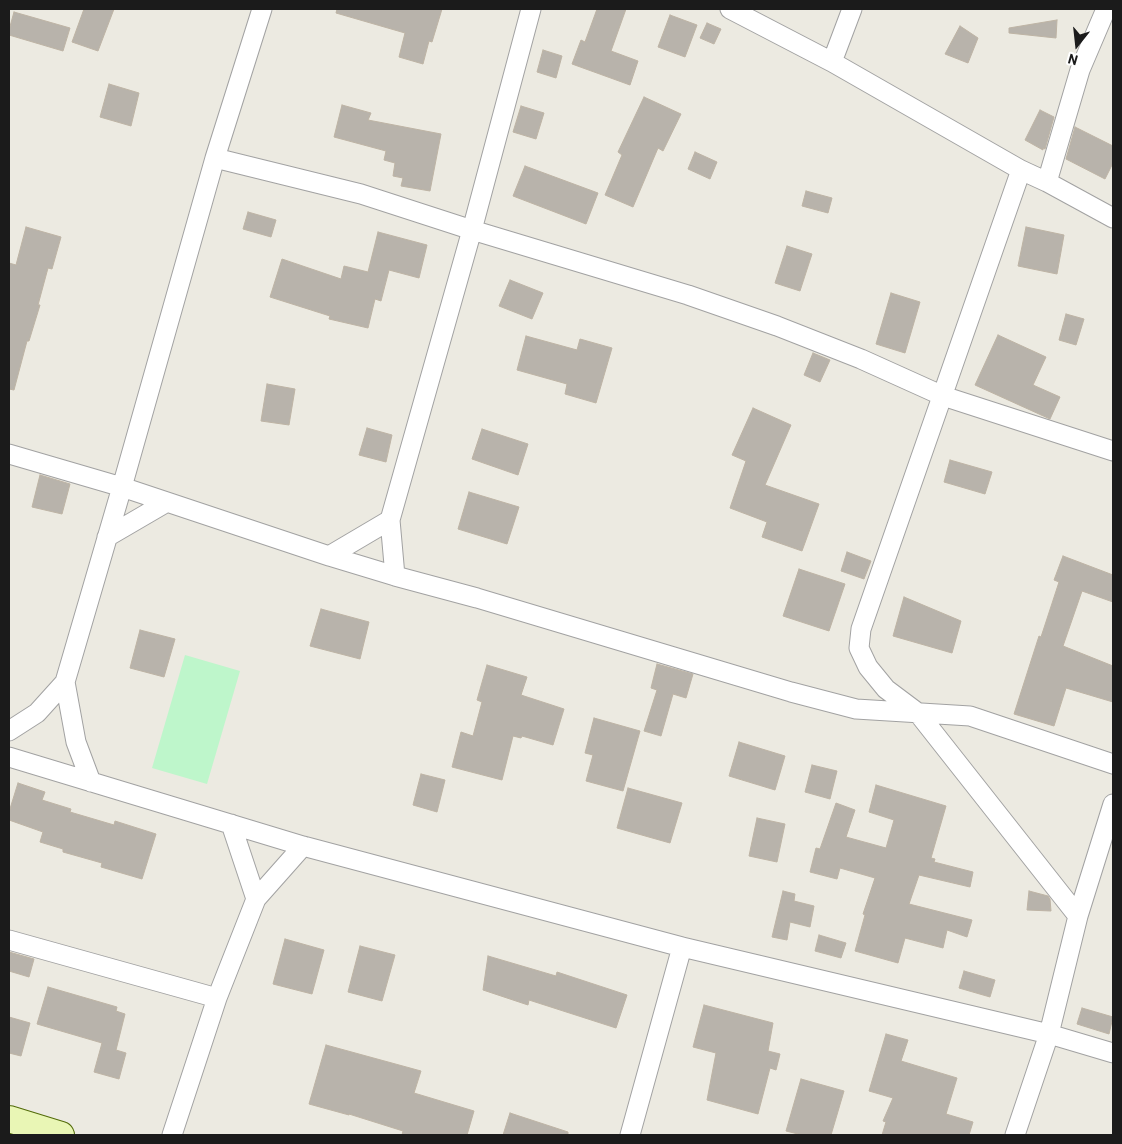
<!DOCTYPE html>
<style>
body{margin:0}
#map{position:relative;width:1122px;height:1144px;overflow:hidden;background:#eceae1;font-family:Barlow,sans-serif}
canvas{display:block}
.frame{position:absolute;inset:0;border:10px solid #1b1b1b;pointer-events:none}
.north{position:absolute;left:1052px;top:20px;width:50px;height:50px;-webkit-text-stroke:4px #fff;paint-order:stroke;rotate:196deg;font-size:14px;font-weight:700;line-height:20px;text-align:center;color:#1b1b1b}
.north::after{content:'';display:block;margin:auto;width:18px;height:22px;background:#1b1b1b;clip-path:polygon(50% 0,100% 100%,50% 72%,0 100%)}
</style>
<div id="map">
<canvas width="1122" height="1144"></canvas>
<div class="frame"></div>
<div class="north">N</div>
</div>
<script>
const ctx = document.querySelector('canvas').getContext('2d');
ctx.lineJoin = 'round';
function paint(path, color) { ctx.fillStyle = color; ctx.fill(path, 'evenodd'); }
const shape = rows => new Path2D(rows.map(r => 'M' + r).join(''));
function stroke(path, color, width, dash) { ctx.strokeStyle = color; ctx.lineWidth = width; ctx.lineCap = dash ? 'butt' : 'round'; ctx.setLineDash(dash || []); ctx.stroke(path); }
const park = shape([
 [185,655,240,671,207,784,152,768]
]);
const building = shape([
 [84,9,114,9,98,51,72,42,84,9],
 [337,9,442,9,432,42,429,41,423,64,399,57,405,33,336,13,337,9],
 [597,9,626,9,611,51,638,61,630,85,572,64,581,40,585,42,597,9],
 [14,12,70,28,63,51,9,35,9,30,14,12],
 [670,15,697,25,685,57,658,47,670,15],
 [1057,20,1056,38,1009,33,1009,28,1057,20],
 [707,23,721,29,714,44,700,38,707,23],
 [960,26,978,38,968,63,945,54,960,26],
 [543,50,562,56,556,78,537,72,543,50],
 [109,84,139,93,131,126,100,117,109,84],
 [644,97,681,114,663,151,658,148,633,207,605,195,622,155,618,152,644,97],
 [342,105,371,113,368,120,441,134,430,191,401,186,403,178,393,176,395,163,384,160,386,151,334,137,342,105],
 [521,106,544,113,536,139,513,132,521,106],
 [1040,110,1054,117,1045,149,1043,148,1043,150,1025,140,1040,110],
 [1075,127,1113,146,1113,163,1105,179,1066,159,1075,127],
 [695,152,717,162,710,179,688,169,695,152],
 [525,166,598,193,586,224,513,196,525,166],
 [806,191,832,198,828,213,802,206,806,191],
 [248,212,276,220,271,237,243,229,248,212],
 [26,227,61,237,52,269,48,268,38,305,40,305,29,341,27,341,14,390,9,389,9,263,16,265,26,227],
 [1026,227,1064,235,1057,274,1018,266,1026,227],
 [378,232,427,245,419,278,389,270,381,301,375,299,368,328,329,319,330,316,270,297,282,259,341,279,344,266,368,272,378,232],
 [787,246,812,254,800,291,775,283,787,246],
 [510,280,543,293,532,319,499,306,510,280],
 [891,293,920,302,905,353,876,344,891,293],
 [1066,314,1084,319,1076,345,1059,340,1066,314],
 [998,335,1046,357,1033,385,1060,397,1050,419,975,385,998,335],
 [526,336,577,350,580,339,612,348,596,403,565,394,567,384,517,370,526,336],
 [813,353,830,360,820,382,804,375,813,353],
 [267,384,295,389,289,425,261,421,267,384],
 [753,408,791,425,765,485,819,504,802,551,762,537,767,522,730,508,746,461,732,455,753,408],
 [367,428,392,435,386,462,359,455,367,428],
 [482,429,528,444,518,475,472,459,482,429],
 [950,460,992,472,985,494,944,482,950,460],
 [40,475,70,484,62,514,32,507,40,475],
 [469,492,519,507,507,544,458,529,469,492],
 [847,552,871,561,864,579,841,571,847,552],
 [1063,556,1113,575,1113,602,1082,591,1063,646,1113,666,1113,702,1066,688,1054,726,1014,714,1039,636,1041,637,1059,582,1054,580,1063,556],
 [799,569,845,584,829,631,783,616,799,569],
 [904,597,961,621,952,653,893,636,904,597],
 [321,609,369,622,360,659,310,646,321,609],
 [140,630,175,639,164,677,130,668,140,630],
 [657,664,693,674,686,698,673,694,661,736,644,731,657,690,651,688,657,664],
 [487,665,527,677,521,695,564,709,553,745,522,736,521,738,513,736,502,780,452,767,461,732,473,736,482,702,477,700,487,665],
 [594,718,640,731,623,791,586,781,593,755,585,753,594,718],
 [739,742,785,756,775,790,729,776,739,742],
 [812,765,837,771,830,799,805,792,812,765],
 [421,774,445,780,437,812,413,805,421,774],
 [18,783,45,792,42,800,71,809,70,812,114,825,115,821,156,834,142,879,101,867,102,863,63,852,63,849,40,842,43,832,9,820,9,812,18,783],
 [876,785,946,806,931,858,935,859,934,862,973,872,970,887,919,875,909,904,972,920,967,937,947,930,943,948,905,938,898,963,855,951,865,915,863,914,875,878,840,868,837,879,810,872,816,848,820,849,836,803,855,810,846,837,886,848,894,820,869,812,876,785],
 [628,788,682,803,670,843,617,828,628,788],
 [757,818,785,824,777,862,749,856,757,818],
 [783,891,795,894,794,901,814,906,810,927,790,922,787,940,772,937,783,891],
 [1029,891,1048,896,1050,899,1051,911,1027,910,1029,891],
 [819,935,846,943,841,958,815,951,819,935],
 [285,939,324,950,312,994,273,984,285,939],
 [360,946,395,955,382,1001,348,992,360,946],
 [9,952,34,959,29,977,9,971,9,952],
 [488,956,556,976,557,972,627,995,616,1028,529,1000,528,1005,483,990,488,956],
 [964,971,995,980,990,997,959,988,964,971],
 [48,987,117,1007,116,1011,125,1014,116,1050,126,1053,119,1079,94,1072,102,1043,37,1024,48,987],
 [704,1005,773,1023,768,1051,780,1054,776,1070,770,1068,758,1114,707,1100,716,1053,693,1047,704,1005],
 [1082,1008,1113,1017,1109,1034,1077,1024,1082,1008],
 [9,1017,30,1023,21,1056,9,1053,9,1017],
 [886,1034,908,1040,901,1061,957,1078,946,1114,973,1122,969,1135,882,1135,886,1122,883,1121,893,1098,869,1091,886,1034],
 [326,1045,421,1071,414,1093,474,1111,467,1135,402,1135,403,1131,349,1114,349,1115,309,1104,326,1045],
 [801,1079,844,1091,831,1135,802,1135,786,1131,801,1079],
 [510,1113,568,1132,568,1135,503,1135,510,1113]
]);
const street = shape([
 [730,9,832,62,1021,170,1047,182,1113,218],
 [832,62,852,9],
 [215,158,361,194,472,230,688,295,777,326,861,359,943,396,1113,451],
 [1021,170,861,629,859,648,868,667,886,689,918,713,1078,916],
 [1047,182,1080,70,1106,9],
 [9,454,122,487,329,556,395,576,477,598,791,692,856,709,970,716,1113,764],
 [107,537,167,502],
 [329,556,390,520],
 [395,576,390,520,472,230,531,9],
 [65,682,76,742,91,782],
 [9,731,37,713,65,682,122,487,215,158,262,9],
 [9,757,303,846,682,947,1049,1034,1113,1053],
 [231,824,256,899],
 [9,940,217,998],
 [172,1135,217,998,256,899,303,846],
 [630,1135,682,947],
 [1015,1135,1049,1034,1078,916,1113,804]
]);
const secondary = shape([
 [9,1119,61,1135]
]);
paint(park, '#bef6cb');
paint(building, '#b8b3ab');
stroke(building, '#bdb3a4', 1);
stroke(street, '#a2a2a2', 21);
stroke(secondary, '#526b09', 28);
stroke(street, '#fff', 19);
stroke(secondary, '#e9f6b5', 26);
</script>
